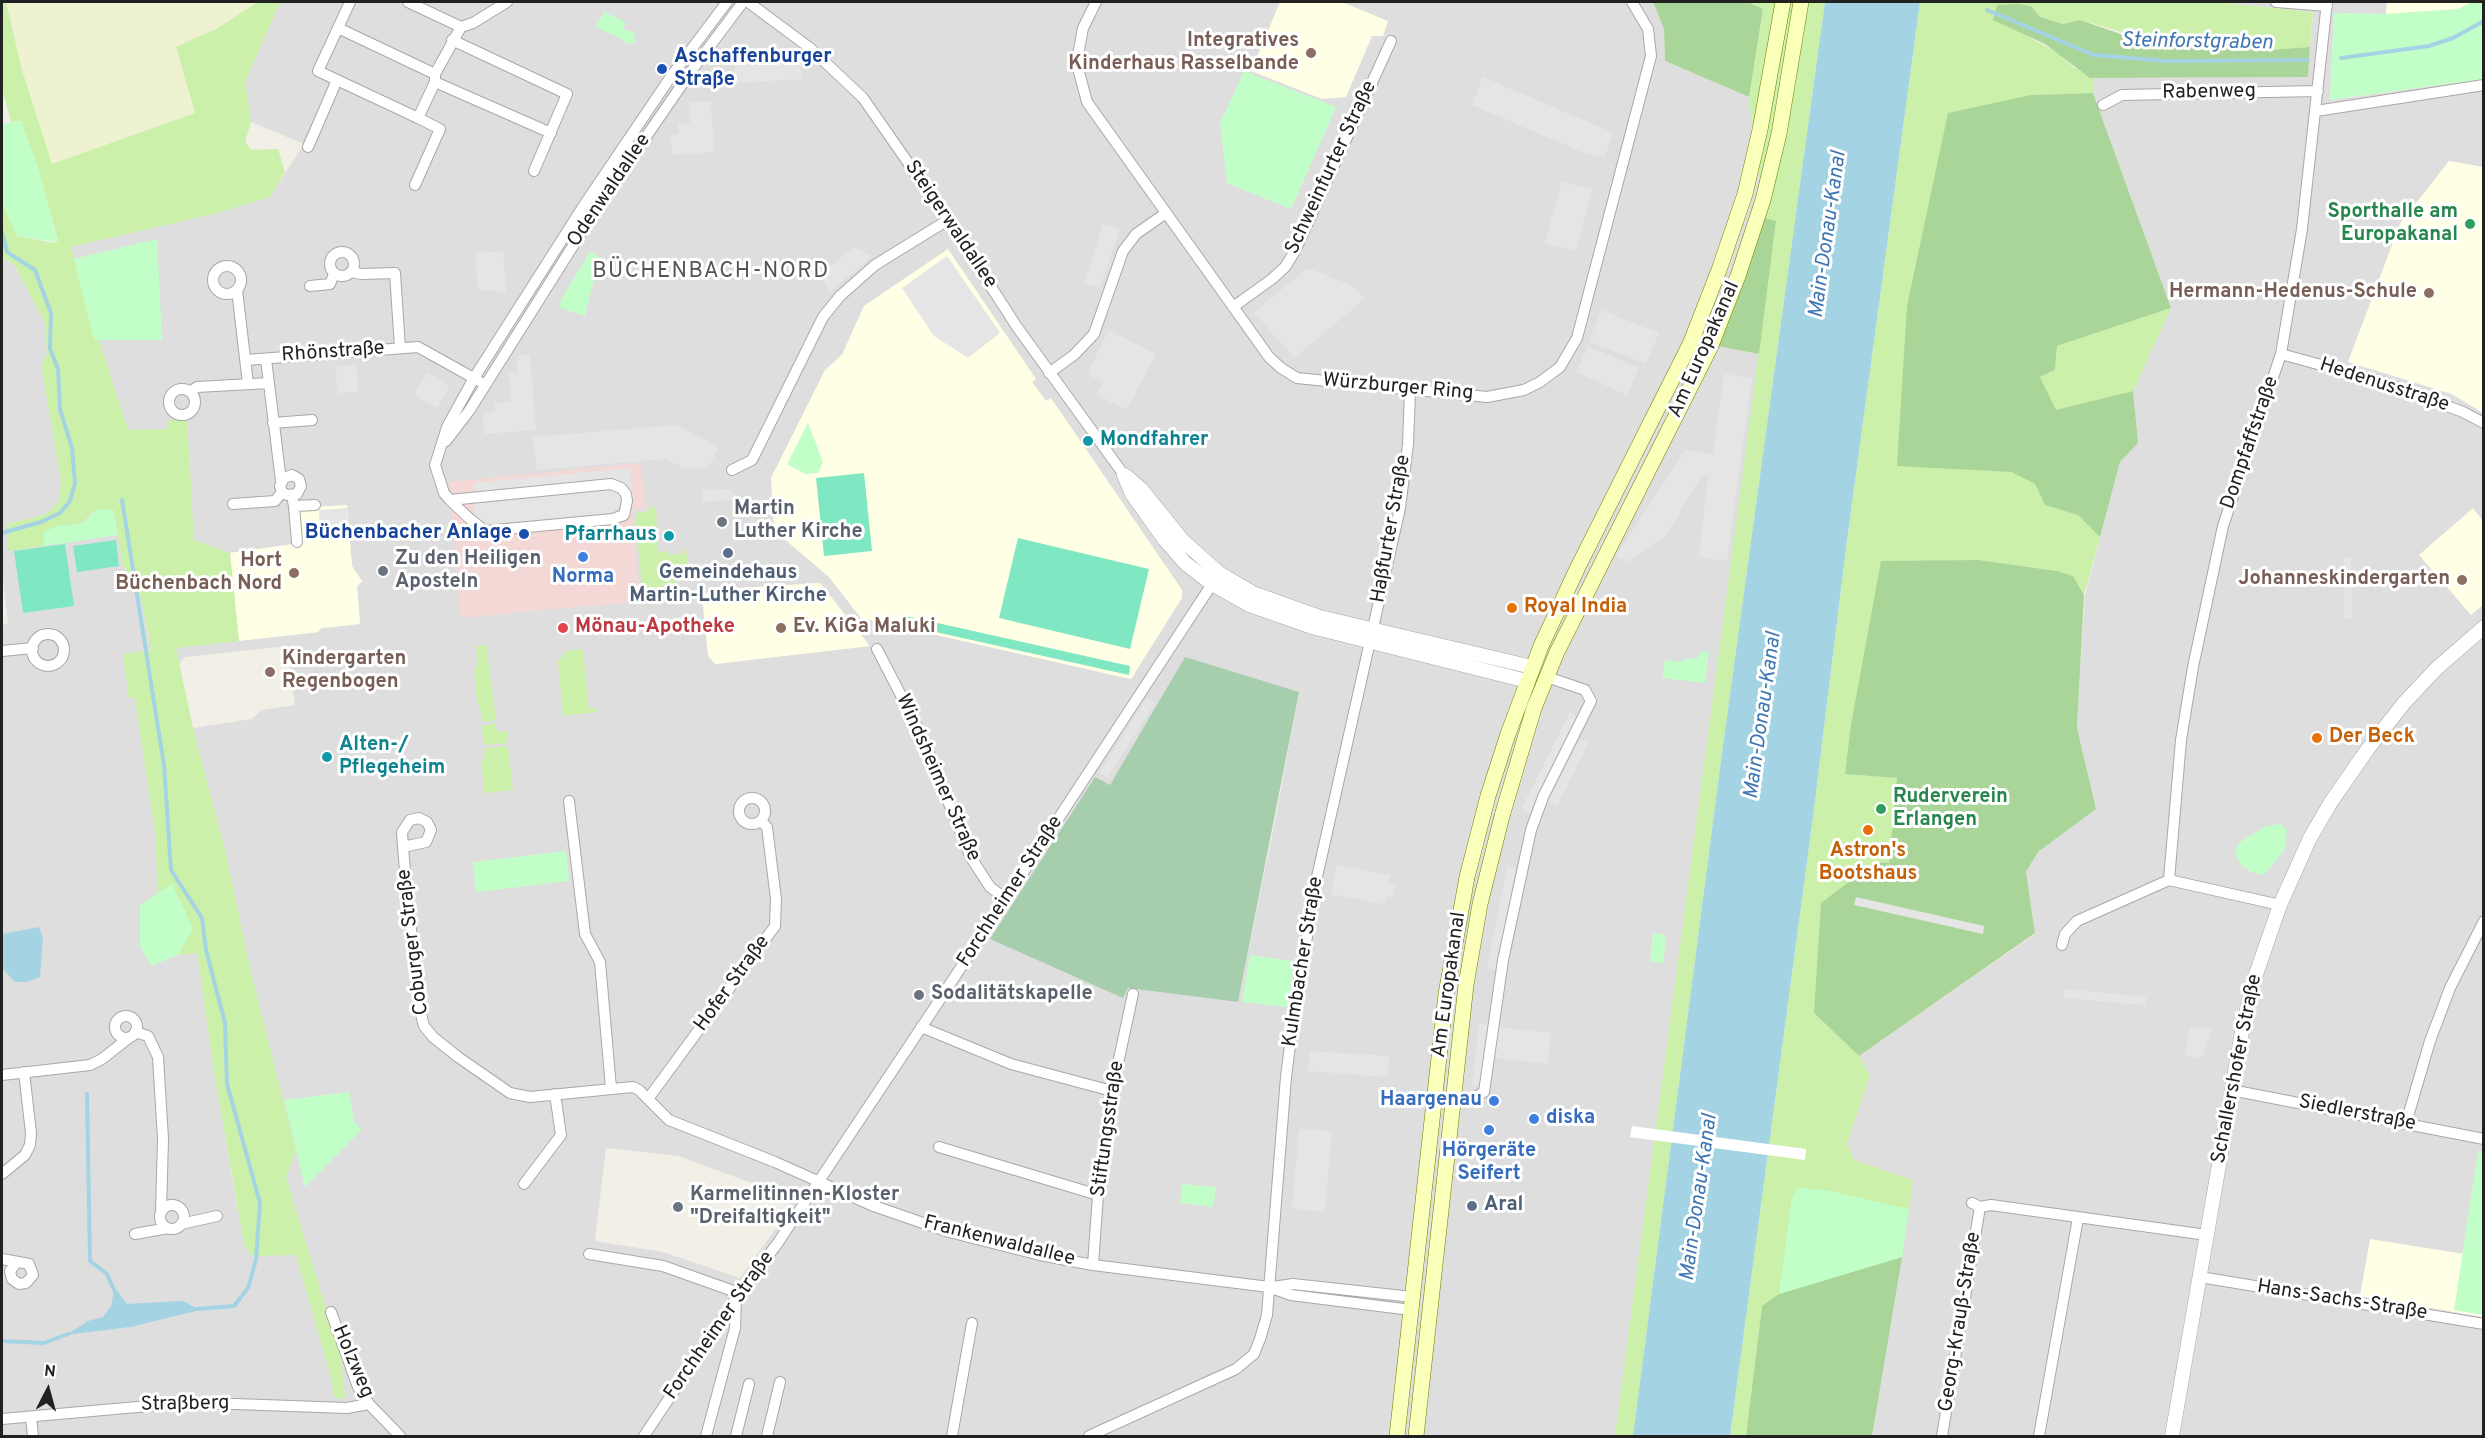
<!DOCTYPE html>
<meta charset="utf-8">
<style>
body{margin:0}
#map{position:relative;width:2485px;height:1438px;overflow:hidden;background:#f2efe7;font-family:Overpass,sans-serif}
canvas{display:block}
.frame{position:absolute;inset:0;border:3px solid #212121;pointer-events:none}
.north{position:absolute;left:18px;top:1360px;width:60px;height:60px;-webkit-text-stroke:4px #fff;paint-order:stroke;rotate:6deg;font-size:16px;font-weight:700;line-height:24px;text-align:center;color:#212121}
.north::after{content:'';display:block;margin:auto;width:21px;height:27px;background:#212121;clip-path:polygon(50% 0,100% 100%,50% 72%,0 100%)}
</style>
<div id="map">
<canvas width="2485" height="1438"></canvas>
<div class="frame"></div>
<div class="north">N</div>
</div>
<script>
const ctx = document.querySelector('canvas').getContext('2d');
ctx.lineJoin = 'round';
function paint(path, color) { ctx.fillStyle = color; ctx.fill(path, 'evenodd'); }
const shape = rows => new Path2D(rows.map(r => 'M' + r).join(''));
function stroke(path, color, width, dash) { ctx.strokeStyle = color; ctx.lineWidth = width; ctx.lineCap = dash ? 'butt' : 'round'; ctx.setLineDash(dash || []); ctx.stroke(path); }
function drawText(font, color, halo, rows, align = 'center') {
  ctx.font = font + ' Overpass,sans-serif'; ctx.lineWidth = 6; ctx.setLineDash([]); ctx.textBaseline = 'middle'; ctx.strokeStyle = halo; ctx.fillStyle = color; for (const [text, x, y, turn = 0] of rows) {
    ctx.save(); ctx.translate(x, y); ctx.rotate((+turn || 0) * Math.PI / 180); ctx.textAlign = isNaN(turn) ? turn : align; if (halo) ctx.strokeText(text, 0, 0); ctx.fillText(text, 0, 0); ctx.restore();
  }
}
const residential = shape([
 [280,2,1653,2,1664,29,1665,61,1749,97,1764,218,1718,346,1759,354,1615,1436,2,1436,2,625,8,623,2,573,2,251,3,257,15,266,45,323,47,354,41,365,61,480,59,500,51,510,44,515,8,524,114,510,123,567,136,575,152,650,123,655,129,698,135,697,155,833,158,892,178,955,197,952,214,1072,238,1212,252,1256,296,1255,330,1374,335,1398,345,1398,341,1358,286,1177,250,968,226,854,193,728,252,719,262,710,295,705,288,646,185,657,179,665,176,647,318,632,321,628,360,624,357,586,362,581,352,566,347,505,300,543,230,553,194,540,187,420,168,429,128,430,99,340,94,340,71,247,217,213,270,197,304,144,251,122,244,82],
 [948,250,1036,380,1032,382,1046,401,1051,399,1182,590,1131,679,861,618,829,577,774,530,825,370,842,355,864,306],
 [820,583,869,646,715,664,702,596,711,590],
 [1299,692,1276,816,1238,1002,1128,988,1123,997,1094,778,1110,785],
 [606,1148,679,1156,781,1194,790,1203,790,1209,740,1278,663,1252,595,1241],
 [2216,2,2387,2,2386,14,2334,13,2330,100,2483,79,2483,167,2449,161,2400,224,2349,362,2452,394,2483,413,2483,1436,1872,1436,1913,1180,1854,1160,1847,1143,1870,1076,1859,1056,2035,934,2026,872,2038,852,2096,809,2077,728,2085,595,2120,462,2137,443,2133,391,2171,308,2093,93,2093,78,2308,77,2313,12]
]);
const commercial = shape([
 [641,463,645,509,632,510,640,601,461,618,449,482]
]);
const education = shape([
 [1280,2,1342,2,1388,21,1383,36,1372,36,1346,97,1322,99,1251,71],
 [2387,2,2472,2,2458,9,2386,14],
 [2449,161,2483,167,2483,413,2452,394,2348,362,2400,224],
 [948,249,1036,379,1032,382,1046,401,1051,398,1182,590,1182,598,1131,679,861,618,829,577,774,530,771,478,825,370,842,355,864,306],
 [347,505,352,566,362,581,357,587,360,624,322,628,318,632,239,641,230,553,300,543,297,508],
 [2473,508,2483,521,2484,604,2471,615,2419,555],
 [820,583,870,646,715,664,708,656,702,596,711,590],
 [2370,1239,2483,1257,2483,1317,2360,1296]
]);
const farmland = shape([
 [6,2,258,2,218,28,176,47,195,113,52,164,22,70]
]);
const grass = shape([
 [2,2,6,2,22,70,52,164,195,113,176,47,218,28,258,2,280,2,245,82,251,122,245,142,251,150,278,149,285,172,270,197,217,213,71,247,94,339,99,340,128,430,168,429,168,420,187,420,194,540,230,553,239,641,176,648,193,728,226,854,250,968,296,1152,286,1177,341,1358,345,1398,335,1399,330,1374,296,1255,252,1256,244,1244,214,1072,197,953,177,955,193,929,172,885,158,893,155,833,135,698,129,698,123,654,152,650,136,576,127,577,126,568,123,568,114,511,91,512,82,523,58,526,43,533,44,546,7,551,8,524,43,515,51,510,59,500,61,480,41,365,47,354,45,323,15,266,3,257,2,251,2,202,17,236,55,243,58,240,38,169,21,121,11,122,2,88],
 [1748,2,1825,2,1722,753,1633,1436,1615,1436,1776,222,1764,218,1749,97,1763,9],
 [1920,2,2216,2,2313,12,2310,47,2269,50,2191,46,2160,38,2132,38,2119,31,2080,20,2063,24,2040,17,2031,6,1997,5,2025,35,2058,53,2073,67,2093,78,2093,93,2031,95,1897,465,2011,472,2035,484,2045,505,2078,515,2100,537,2084,595,2073,576,2057,571,1979,560,1881,562,1845,774,1898,778,1889,863,1814,1013,1859,1056,1870,1076,1847,1143,1854,1160,1913,1180,1902,1257,1762,1306,1746,1436,1730,1436,1813,817,1847,540],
 [2171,308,2133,391,2056,411,2040,377,2055,370,2057,346],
 [656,507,658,552,667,551,670,555,682,554,683,550,686,550,688,568,676,581,675,587,642,589,635,513,648,512,648,508],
 [486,644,496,720,483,722,477,700,474,670,478,664,476,647],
 [581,649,583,651,589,709,597,708,597,712,563,716,558,661,567,651],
 [496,723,497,732,507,731,508,743,487,745,483,743,482,726],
 [506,746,508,748,513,790,482,793,484,786,481,761,485,757,484,752,487,748]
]);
const forest = shape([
 [1653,2,1748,2,1763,9,1749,97,1665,61,1664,29],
 [2018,4,2031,6,2040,17,2063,24,2080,20,2132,38,2160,38,2191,46,2269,50,2310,47,2308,77,2090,78,2045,44,1993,20,1997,5],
 [2093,93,2171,308,2057,346,2055,370,2040,377,2056,410,2133,391,2138,443,2120,462,2100,537,2078,515,2045,505,2035,484,2011,472,1897,466,1907,306,1948,113,2031,95],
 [1764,218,1776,221,1759,354,1717,346],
 [1979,560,2057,571,2073,576,2084,595,2077,728,2096,809,2038,852,2026,872,2035,933,1859,1056,1814,1013,1821,903,1875,862,1889,863,1897,778,1845,774,1851,725,1881,561],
 [1902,1257,1872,1436,1746,1436,1762,1306,1779,1294]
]);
const cemetery = shape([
 [1185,657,1299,692,1238,1002,1128,988,1123,998,990,939,1095,777,1110,785]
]);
const park = shape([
 [2472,2,2483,2,2483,79,2330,100,2334,13,2386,14,2458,9],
 [604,12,626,22,623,29,634,33,635,42,626,44,624,40,596,27],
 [1244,71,1336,107,1291,209,1227,183,1220,124],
 [21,121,38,168,58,242,17,236,2,202,2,124],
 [157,239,162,340,94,340,74,259],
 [590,252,599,257,585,316,559,307,563,296],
 [808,423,823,462,818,473,805,474,787,464],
 [97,509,114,510,118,535,44,546,43,532,58,526,82,523],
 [1701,651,1709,652,1705,683,1663,678,1665,660,1679,662,1690,658,1697,659],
 [2280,824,2287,830,2284,851,2264,875,2251,872,2240,864,2235,852,2239,843,2264,827],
 [566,851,569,881,476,892,473,862],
 [172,884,193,929,177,955,151,966,140,946,140,905],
 [1653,933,1666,935,1663,963,1650,961],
 [1250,955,1294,961,1288,1007,1242,1002],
 [349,1092,354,1122,362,1129,305,1187,284,1100],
 [2482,1150,2484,1150,2483,1315,2454,1310,2469,1210,2478,1154],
 [1182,1184,1216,1187,1213,1207,1180,1203],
 [1798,1188,1825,1190,1909,1209,1902,1257,1779,1294,1792,1197]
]);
const pitch = shape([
 [864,473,872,551,824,556,816,478],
 [1018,538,1149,569,1130,649,999,618],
 [116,540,119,566,77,572,73,546],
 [65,544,74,606,23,613,14,551],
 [906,616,1130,666,1129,675,904,625]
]);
const parking = shape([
 [776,51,776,59,794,58,802,63,802,79,736,83,734,53],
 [1483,77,1614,133,1604,157,1589,155,1472,105],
 [711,101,714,152,672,155,671,134,679,134,678,124,690,123,689,102],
 [1562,181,1592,190,1576,251,1545,243],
 [1103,224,1120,230,1100,288,1084,283],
 [853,247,873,256,830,292,820,275],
 [503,251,506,292,478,290,475,253],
 [947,256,1000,333,968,358,934,336,902,288],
 [1308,268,1353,286,1365,299,1294,358,1254,312],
 [1601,310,1659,333,1646,364,1589,341],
 [1109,330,1156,354,1127,410,1096,395,1103,382,1087,374],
 [1588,346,1639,368,1627,395,1576,372],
 [530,354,536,430,484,434,483,414,495,412,495,403,511,402,509,372,518,372,516,362,520,355],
 [357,365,358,392,337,393,336,366],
 [427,373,450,386,437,408,414,395],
 [1724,374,1752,378,1727,561,1699,557,1708,475,1703,474,1665,537,1626,562,1616,556,1685,450,1713,454],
 [676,425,719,447,709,467,685,468,665,459,537,470,533,437],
 [630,468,633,497,612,513,483,525,475,518,473,483],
 [730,489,741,499,703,502,702,490],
 [347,508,349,535,332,536,331,530,320,531,319,510],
 [2343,557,2351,557,2352,619,2344,619],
 [1147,698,1155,703,1107,778,1099,773],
 [1570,712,1578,716,1529,813,1521,809],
 [1580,739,1589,743,1557,805,1548,801],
 [1336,865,1390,875,1388,885,1395,886,1393,897,1386,896,1384,904,1331,894],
 [1507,866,1516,867,1496,970,1487,968],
 [1856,897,1984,926,1983,934,1854,905],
 [2064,989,2146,997,2145,1005,2063,998],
 [1479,1023,1488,1025,1481,1086,1472,1085],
 [2190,1026,2211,1030,2202,1058,2185,1055],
 [1498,1027,1551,1033,1548,1064,1495,1058],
 [1310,1051,1389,1056,1387,1077,1308,1071],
 [1299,1129,1332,1131,1325,1212,1292,1209]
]);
const water = shape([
 [1825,2,1920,2,1847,540,1813,817,1730,1436,1633,1436,1722,753],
 [39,927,43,938,40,977,26,982,15,982,2,968,2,934],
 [114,1290,124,1304,183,1301,200,1310,130,1327,66,1335,88,1321,103,1317,111,1306]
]);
const pier = shape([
 [1632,1126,1806,1149,1805,1160,1630,1137]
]);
const stream = shape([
 [1987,10,2094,55,2165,61,2308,60],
 [2341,58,2429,46,2453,38,2484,21],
 [2,232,7,252,35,270,51,313,50,349,58,369,60,409,72,448,75,483,70,501,60,513,41,522,2,533],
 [122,500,164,765,171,870,202,918,206,950,225,1023,227,1084,260,1203,256,1260,248,1288,234,1306,197,1309],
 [87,1094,90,1261,107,1274,114,1290,127,1307],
 [2,1341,44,1343,68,1334]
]);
const minor = shape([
 [350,2,318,71,418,118,435,82,435,74,461,27],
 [408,2,461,27,473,23,507,2],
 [748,2,810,48,863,98,948,220,1017,327,1124,475],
 [1096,2,1083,28,1079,50,1079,72,1087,102,1269,357,1281,368,1297,378,1487,397,1524,390,1540,382,1560,367,1577,338,1651,56,1648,29,1632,2],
 [2276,2,2327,6],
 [338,28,435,74],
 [452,40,567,94,534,171],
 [435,82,551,133],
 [2103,105,2122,95,2318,91],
 [2316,111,2484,85],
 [308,147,337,80],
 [415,185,440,129,418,118],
 '330 264a12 12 0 1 1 24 0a12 12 0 1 1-24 0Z',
 '213 280a14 14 0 1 1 28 0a14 14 0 1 1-28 0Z',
 [352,272,361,274,395,273,400,348],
 [310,286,330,284,334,274],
 [237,290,248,384],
 [1233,307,1272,279,1285,267,1295,251,1391,41],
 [2281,354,2383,382,2463,412,2484,423],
 [266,359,281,481],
 [246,360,418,347,479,381],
 [1049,373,1074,355,1094,334,1123,251,1136,234,1166,213],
 '169 402a13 13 0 1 1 26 0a13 13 0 1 1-26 0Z',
 [190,392,197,387,269,383],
 [273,423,312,420],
 [446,441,469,411,595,211,692,70,743,2],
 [732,470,752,460,823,317,840,296,875,265,948,220],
 [450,500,611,484,621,488,626,494,627,501,624,515,613,519,485,531,470,519,450,500,444,493,435,465,447,427,474,378,586,202,672,75,727,2],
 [293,501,294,506,315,505],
 [233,504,275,501,282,492,280,486,284,478,292,475,299,479,301,486,297,494,287,495,282,492],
 [294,506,297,542],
 '32 650a16 16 0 1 1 32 0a16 16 0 1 1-32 0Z',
 [877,649,922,736,970,856,990,887,1006,899],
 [2,651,33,648],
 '739 811a13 13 0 1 1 26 0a13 13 0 1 1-26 0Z',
 [569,801,585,934,600,962,611,1088],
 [403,847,426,842,431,830,427,822,419,818,410,820,402,832,403,847,406,882,419,1006,424,1026,433,1037,458,1057,510,1093,530,1097,633,1087,639,1090,669,1120,775,1162,871,1205,949,1232,1040,1255,1093,1265,1269,1287,1291,1295,1411,1310],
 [2169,880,2181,740,2193,667,2223,526,2281,354,2302,229,2327,2],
 [2062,945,2065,934,2077,921,2169,880,2280,905],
 '115 1027a11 11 0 1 1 22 0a11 11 0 1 1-22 0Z',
 [921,1027,1011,1064,1112,1091],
 [135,1032,148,1036,158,1057,163,1139,161,1212],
 [2,1075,90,1065,102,1059,130,1037],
 [2231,1090,2484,1139],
 [648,1099,775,926,776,899,767,827,761,821],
 [1452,1101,1470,1100,1484,1092,1503,960,1531,830,1543,797,1591,701,1585,690,1547,677],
 [2406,1123,2430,1041,2450,988,2484,921],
 [939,1147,1098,1195],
 [2,1174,25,1155,30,1145,31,1133,24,1072],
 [524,1184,561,1135,555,1094],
 [1972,1203,1980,1207,1991,1205,2207,1235],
 '160 1217a12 12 0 1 1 24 0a12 12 0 1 1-24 0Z',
 [181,1224,217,1216],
 [135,1234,168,1228],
 [589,1254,663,1266,739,1293],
 [2,1259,29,1264,33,1275,26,1283,19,1284,12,1279,10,1271,16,1263],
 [1093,1265,1098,1195,1112,1091,1133,994],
 [2200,1277,2484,1324],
 [1273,1287,1293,1284,1412,1297],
 [331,1312,358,1387,369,1404,400,1436],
 [31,1417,33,1436],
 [2,1419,171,1404,235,1404,347,1408,369,1404],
 [644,1436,736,1298,777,1244,931,1013,1216,578],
 [706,1436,735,1328,736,1299],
 [736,1436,749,1384],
 [767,1436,780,1382],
 [952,1436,972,1323],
 [1089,1436,1236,1369,1254,1354,1260,1339,1267,1315,1286,1077,1294,1014,1317,877,1400,508,1408,444,1410,391],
 [1942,1436,1980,1207],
 [2039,1436,2078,1218]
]);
const tertiary = shape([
 [1124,475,1132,494,1164,539,1185,563,1212,584,1249,605,1312,627,1527,681],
 [1126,476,1141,489,1183,541,1219,573,1253,593,1320,617,1532,667],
 [2172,1436,2243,1026,2254,980,2280,905,2310,838,2331,802,2367,750,2404,703,2437,668,2484,627]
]);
const secondary = shape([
 [1397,1436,1446,994,1467,877,1488,796,1508,734,1541,646,1578,567,1691,342,1719,270,1745,194,1760,130,1783,2],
 [1416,1436,1466,985,1480,904,1502,816,1534,708,1557,652,1710,348,1738,276,1763,200,1779,134,1801,2]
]);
const markers = [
 [1311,53,6,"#8d6e63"],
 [662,69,6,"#1a4fb4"],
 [2470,224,6,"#2e9e5b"],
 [2429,293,6,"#8d6e63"],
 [1088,441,6,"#0f9aa8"],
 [722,522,6,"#6b7280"],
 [524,534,6,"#1a4fb4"],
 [669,536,6,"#0f9aa8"],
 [728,553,6,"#5c6f8a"],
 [583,557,6,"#3f7fe0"],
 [383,571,6,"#6b7280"],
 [294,573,6,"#8d6e63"],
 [2462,580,6,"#8d6e63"],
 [1512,608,6,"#e8710a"],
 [563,628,6,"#e0444e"],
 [781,628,6,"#8d6e63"],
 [270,672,6,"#8d6e63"],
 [2317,738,6,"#e8710a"],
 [327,757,6,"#0f9aa8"],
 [1881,809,6,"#2e9e5b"],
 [1868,830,6,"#e8710a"],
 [919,995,6,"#6b7280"],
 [1494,1101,6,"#3f7fe0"],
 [1534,1119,6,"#3f7fe0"],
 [1489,1130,6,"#3f7fe0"],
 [1472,1206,6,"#5c6f8a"],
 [678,1207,6,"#6b7280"]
];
const educationNames = [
 ["Integratives",1299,42],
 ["Kinderhaus Rasselbande",1299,65],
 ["Hermann-Hedenus-Schule",2417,293],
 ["Hort",282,562],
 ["Büchenbach Nord",282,585],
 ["Johanneskindergarten",2450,580],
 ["Ev. KiGa Maluki",793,628,"left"],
 ["Kindergarten",282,660,"left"],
 ["Regenbogen",282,683,"left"]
];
const transitNames = [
 ["Aschaffenburger",674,58],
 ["Straße",674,81],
 ["Büchenbacher Anlage",512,534,"right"]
];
const streetNames = [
 ["Rabenweg",2209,93,-1],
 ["Schweinfurter Straße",1332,168,-65],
 ["Odenwaldallee",610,191,-56],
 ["Steigerwaldallee",950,225,56],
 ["Am Europakanal",1705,350,-66],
 ["Rhönstraße",333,353,-4],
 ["Hedenusstraße",2384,386,18],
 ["Würzburger Ring",1398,388,5],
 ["Dompfaffstraße",2251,443,-71],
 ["Haßfurter Straße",1392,529,-80],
 ["Windsheimer Straße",937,778,66],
 ["Forchheimer Straße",1011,892,-57],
 ["Coburger Straße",414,942,-97],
 ["Kulmbacher Straße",1304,962,-81],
 ["Hofer Straße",733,984,-54],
 ["Am Europakanal",1450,985,-82],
 ["Schallershofer Straße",2238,1069,-79],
 ["Siedlerstraße",2357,1114,11],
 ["Stiftungsstraße",1109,1129,-82],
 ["Frankenwaldallee",999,1242,14],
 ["Hans-Sachs-Straße",2342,1301,9],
 ["Georg-Krauß-Straße",1961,1322,-81],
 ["Forchheimer Straße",720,1326,-55],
 ["Holzweg",352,1362,67],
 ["Straßberg",185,1405,-1]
];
const leisureNames = [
 ["Sporthalle am",2458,213],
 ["Europakanal",2458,236],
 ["Ruderverein",1893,798,"left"],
 ["Erlangen",1893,821,"left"]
];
const cultureNames = [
 ["Mondfahrer",1100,441],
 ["Pfarrhaus",657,536,"right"],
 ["Alten-/",339,746],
 ["Pflegeheim",339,769]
];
const worshipNames = [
 ["Martin",734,510],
 ["Luther Kirche",734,533],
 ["Zu den Heiligen",395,560],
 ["Aposteln",395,583],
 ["Sodalitätskapelle",931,995],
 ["Karmelitinnen-Kloster",690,1196],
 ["\"Dreifaltigkeit\"",690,1219]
];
const serviceNames = [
 ["Gemeindehaus",728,574],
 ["Martin-Luther Kirche",728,597],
 ["Aral",1484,1206,"left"]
];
const shopNames = [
 ["Norma",583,578],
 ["Haargenau",1482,1101,"right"],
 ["diska",1546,1119,"left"],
 ["Hörgeräte",1489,1152],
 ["Seifert",1489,1175]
];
const foodNames = [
 ["Royal India",1524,608],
 ["Der Beck",2329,738],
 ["Astron's",1868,852,"center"],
 ["Bootshaus",1868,875,"center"]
];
const healthNames = [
 ["Mönau-Apotheke",575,628]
];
const waterNames = [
 ["Steinforstgraben",2197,43,1],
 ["Main-Donau-Kanal",1829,235,-82],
 ["Main-Donau-Kanal",1764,716,-82],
 ["Main-Donau-Kanal",1700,1198,-82]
];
const quarterNames = [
 ["BÜCHENBACH-NORD",711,273]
];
paint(residential, '#dfdede');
paint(commercial, '#f4d8d6');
paint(education, '#feffe4');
paint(farmland, '#eff2d1');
paint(grass, '#caf0a9');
paint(forest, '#a9d598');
paint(cemetery, '#a6cead');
paint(park, '#c2ffc8');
paint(pitch, '#7fe8c2');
paint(parking, '#e5e5e5');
paint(water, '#a4d4e4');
paint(pier, '#fff');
stroke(stream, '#a4d4e4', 4);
stroke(minor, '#a8a8a8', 12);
stroke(tertiary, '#a8a8a8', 15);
stroke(secondary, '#6f8100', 16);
stroke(minor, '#fff', 10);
stroke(tertiary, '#fff', 14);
stroke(secondary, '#faffb9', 15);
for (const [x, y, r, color] of markers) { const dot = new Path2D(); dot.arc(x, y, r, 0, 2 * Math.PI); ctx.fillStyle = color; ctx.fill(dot); stroke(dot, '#fff', 2); }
drawText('bold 20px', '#785e54', '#fff', educationNames, 'right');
drawText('bold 20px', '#164399', '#fff', transitNames, 'left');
drawText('20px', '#212121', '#fff', streetNames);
drawText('bold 20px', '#27864d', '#fff', leisureNames, 'right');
drawText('bold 20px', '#0d838f', '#fff', cultureNames, 'left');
drawText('bold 20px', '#5b616d', '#fff', worshipNames, 'left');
drawText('bold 20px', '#4e5e75', '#fff', serviceNames);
drawText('bold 20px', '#366cbe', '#fff', shopNames);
drawText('bold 20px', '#c56008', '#fff', foodNames, 'left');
drawText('bold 20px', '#be3a42', '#fff', healthNames, 'left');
drawText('italic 21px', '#4077b3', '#fff', waterNames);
ctx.letterSpacing = '1.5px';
drawText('22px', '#545454', '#fff', quarterNames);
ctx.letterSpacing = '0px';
</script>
